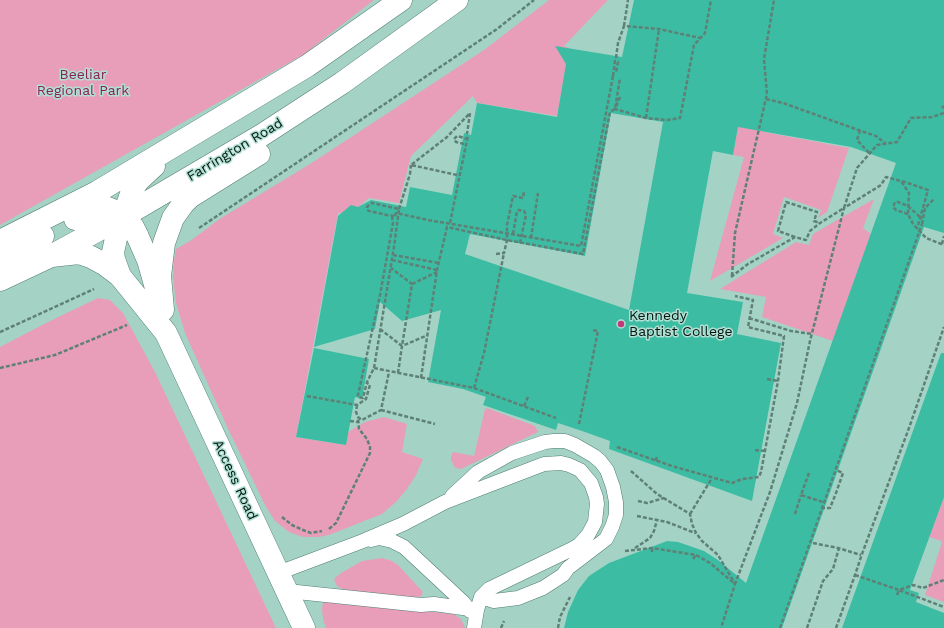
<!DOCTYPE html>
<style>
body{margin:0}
canvas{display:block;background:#a4d3c6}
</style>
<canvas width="944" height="628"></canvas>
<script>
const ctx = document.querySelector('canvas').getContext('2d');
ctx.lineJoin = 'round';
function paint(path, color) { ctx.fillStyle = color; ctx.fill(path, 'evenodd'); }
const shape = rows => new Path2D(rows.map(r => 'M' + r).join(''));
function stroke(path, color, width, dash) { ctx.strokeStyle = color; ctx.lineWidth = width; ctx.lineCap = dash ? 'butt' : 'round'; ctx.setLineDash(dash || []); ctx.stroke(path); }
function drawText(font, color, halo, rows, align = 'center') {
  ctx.font = font + ' "Work Sans",sans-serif'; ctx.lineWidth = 3; ctx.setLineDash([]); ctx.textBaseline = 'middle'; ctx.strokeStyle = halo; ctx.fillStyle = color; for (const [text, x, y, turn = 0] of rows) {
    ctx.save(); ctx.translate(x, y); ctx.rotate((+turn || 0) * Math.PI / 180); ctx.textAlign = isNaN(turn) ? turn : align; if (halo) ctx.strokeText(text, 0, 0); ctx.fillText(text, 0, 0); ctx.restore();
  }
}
const green = shape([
 [0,0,374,0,303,55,0,225],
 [549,0,608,0,564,46,569,48,557,116,477,103,473,96,411,156,399,203,369,198,356,209,352,205,347,208,347,209,349,215,338,213,296,437,345,445,348,432,365,422,384,417,407,424,402,452,423,459,416,475,407,489,396,502,382,514,329,535,319,537,303,537,289,532,275,521,266,507,229,431,185,333,176,303,173,277,174,261,176,249,190,241,221,218,310,164,484,50],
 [791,59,764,132,849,148,827,212,818,218,821,210,784,197,773,234,783,238,710,281,744,157,733,155,738,126],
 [874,199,863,228,871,234,833,341,762,317,766,297,720,289,796,242,809,245,813,234],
 [98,298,110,300,123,313,155,372,276,628,0,628,0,347,48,322],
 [487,408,535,426,538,432,461,469,455,468,451,460,451,456,453,452,474,456,485,409],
 [944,497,944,602,925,595,942,542,941,541,929,537],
 [382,558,392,561,398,565,423,592,421,596,416,598,397,597,342,589,337,586,334,580,336,577,341,573,362,561],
 [324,601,453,614,461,619,465,628,326,628,323,619,322,609,323,603]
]);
const building = shape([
 [634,0,944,0,944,233,924,227,782,628,564,628,568,612,578,590,589,576,609,563,667,541,678,542,704,551,718,560,746,583,896,163,851,147,738,127,733,155,713,151,687,293,743,302,737,334,781,343,752,501,609,449,610,441,585,432,558,423,556,430,483,405,486,397,463,389,428,382,441,310,402,321,380,302,375,329,314,347,338,216,351,205,358,207,371,200,406,207,410,187,452,195,464,133,471,135,477,103,557,117,566,64,555,46,622,57],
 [611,113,663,122,629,310,465,254,470,234,585,256],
 [314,348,369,359,362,399,355,397,346,445,296,437],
 [941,353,944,353,944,497,910,590,919,593,916,602,944,613,944,628,842,628]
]);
const path = shape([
 [624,26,628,0],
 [616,58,618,43,624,26,659,29,700,38],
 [613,76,615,61,618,62,616,73],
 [620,97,615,109,646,118,667,120,680,118,694,45,705,33,711,0],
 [766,99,783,103,864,132,876,136,885,143],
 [942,106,944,108],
 [646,118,659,29],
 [860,130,857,140,869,153],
 [464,144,456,142,454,139,457,136,465,138],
 [457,175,411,165,447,137,470,113,467,134],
 [902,181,928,190,917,229],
 [399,209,410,174,411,165],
 [908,214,896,210,893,207,895,202,898,202,908,206],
 [392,216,393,223,380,295,358,395,358,397,363,398,367,382,374,368,394,247,399,209,372,203,369,205,367,207,367,210,369,211,387,215,395,216],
 [450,223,468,135],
 [922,224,925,208,934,199],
 [199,228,497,29,534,0],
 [513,234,517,211,519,210,524,211,526,215,520,243],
 [795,237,778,231,786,202,817,212,814,221,820,223],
 [531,238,538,193],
 [942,244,944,236],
 [496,254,504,253,507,240,507,225,513,196,523,198,524,191],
 [393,255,439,263],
 [392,260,437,270],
 [732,276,735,233,767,94,764,59,774,0],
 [731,277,748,264,795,237,806,240,810,231,820,223,844,208,857,168,877,145,897,142,911,118,932,117,944,113],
 [412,284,437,272],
 [749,318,791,331,812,334],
 [380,329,402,346,412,284,391,268],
 [0,332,94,289],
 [0,368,55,355,127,325],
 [374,368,474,388,556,418],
 [398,373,402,346,428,335],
 [421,378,437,270,447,227,507,240,583,254,610,112,615,109,620,78],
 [767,379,778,381],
 [474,388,484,353,504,253],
 [307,396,357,405,366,399,370,385,367,383],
 [357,405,356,412,358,417,362,420,381,410,389,372],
 [524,406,528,397],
 [381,410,435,424],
 [350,421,358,422],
 [579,424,598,331,592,330],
 [617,447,672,466,732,483,742,479,759,477,761,472,778,381,784,336,748,327,753,300,735,296],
 [755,450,765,451],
 [656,461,657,455],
 [631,471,657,494,690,514,692,524,696,533,702,541,718,555,735,584,721,628],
 [809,473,801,495,823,502],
 [638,501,647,503,664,498],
 [821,508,830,508,836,493,843,473,836,470],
 [690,514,712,478],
 [637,516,667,522,695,533],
 [282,517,292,525,303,530,311,533,322,531],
 [329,529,336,523,370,453,370,447,367,439,359,429,358,417],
 [813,543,838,548,861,555],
 [635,548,650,538,654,531,657,520],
 [625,551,652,548,696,555,710,563,735,584,770,492,797,403,810,341,844,208,881,185,886,177,901,181,909,193,908,214,913,224,926,238,944,245],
 [652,552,652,548],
 [693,559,696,555],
 [855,575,899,590,913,585,923,588,944,580],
 [897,595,899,590,944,607],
 [501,628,504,621],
 [558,628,560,617,570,597],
 [807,628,823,581,833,569,839,548],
 [836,628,855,575,862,554,909,428,944,327]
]);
const lane = shape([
 [452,496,478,472,512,453,545,442,554,441,565,441,575,445,594,456,600,461,607,470,613,487,616,502,616,515,612,527,606,539,568,568,563,575,543,588,518,598,494,601,481,597],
 [371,540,379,538,392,541,404,547,463,602,470,611],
 [278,573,363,541,403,524,445,502,544,464,561,463,569,465,580,470,591,483,596,497,597,504,595,522,588,535,579,545,572,549,489,589,481,597,477,610,474,628],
 [287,591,421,605,434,604,477,610]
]);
const street = shape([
 [137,235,148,260,158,295],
 [51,256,79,253,91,257,104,264,120,276,166,333,304,628]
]);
const secondary = shape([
 [75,219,98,208,105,207,120,213,133,227,137,235],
 [0,241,97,192,307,66,401,0],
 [0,259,43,236],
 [120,276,114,259,113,252,117,234,133,188,139,180,154,166],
 [0,280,51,256,124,216,262,135,342,83,457,0],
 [163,310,160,276,164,243,173,218,183,204,190,197,259,154]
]);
const pathBridge = shape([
 [465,138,466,139],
 [908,206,922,219],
 [395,216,396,213,428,220,581,246,613,76],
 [795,514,801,495],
 [780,628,922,224]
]);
const markers = [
 [621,324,4,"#c13977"]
];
const parkNames = [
 ["Beeliar",83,75],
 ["Regional Park",83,91]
];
const streetNames = [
 ["Farrington Road",235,150,-31],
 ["Access Road",235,480,65]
];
const poiNames = [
 ["Kennedy",629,316],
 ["Baptist College",629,332]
];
paint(green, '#e89eb8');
paint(building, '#3cbda3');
stroke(lane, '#527e73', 15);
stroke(street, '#527e73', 23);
stroke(secondary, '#527e73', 23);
stroke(path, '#5e8077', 2.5, [4, 2]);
stroke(lane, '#fff', 14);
stroke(street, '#fff', 22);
stroke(secondary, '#fff', 22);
stroke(pathBridge, '#5e8077', 2.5, [4, 2]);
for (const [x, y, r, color] of markers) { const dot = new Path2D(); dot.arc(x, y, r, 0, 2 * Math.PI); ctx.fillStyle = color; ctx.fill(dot); stroke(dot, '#b1e0d3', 1.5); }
drawText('14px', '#8c2254', '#b1e0d3', parkNames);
drawText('14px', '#041511', '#b1e0d3', streetNames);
drawText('14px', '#041511', '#b1e0d3', poiNames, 'left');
</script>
